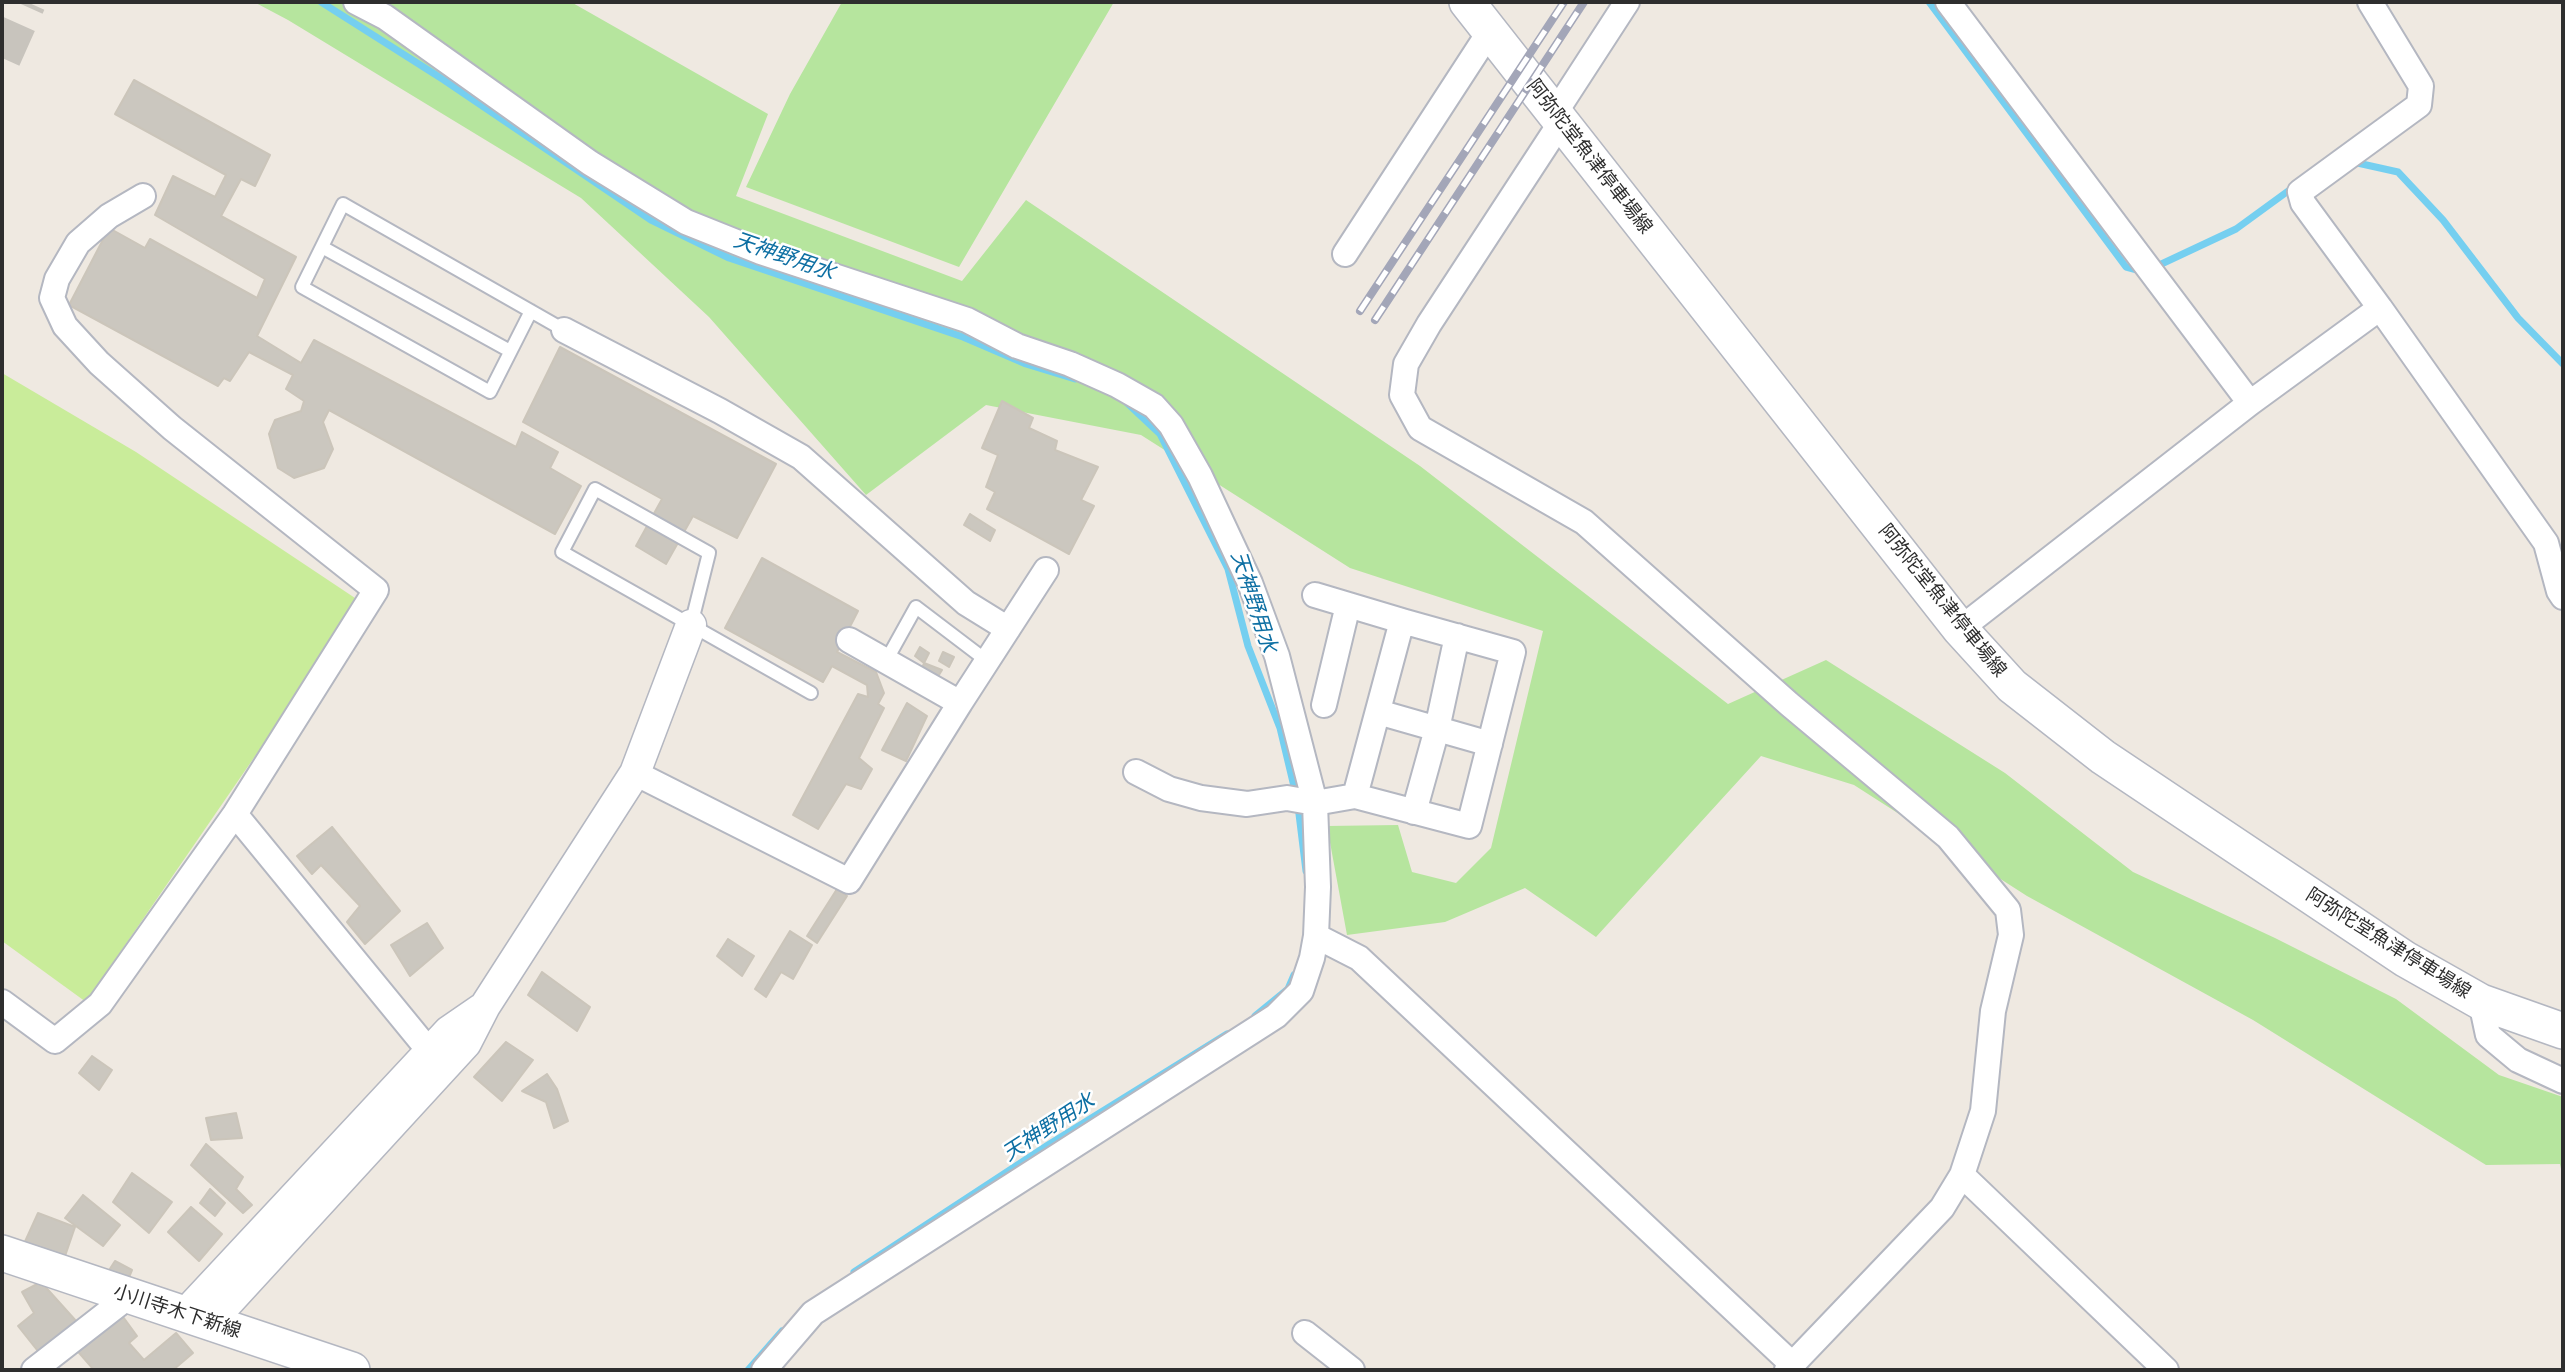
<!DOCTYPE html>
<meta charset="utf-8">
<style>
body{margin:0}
#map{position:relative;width:2565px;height:1372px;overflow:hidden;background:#efe9e1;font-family:Helvetica,sans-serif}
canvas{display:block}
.frame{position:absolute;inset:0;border:4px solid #2e2e2e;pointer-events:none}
</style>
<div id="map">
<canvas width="2565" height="1372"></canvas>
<div class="frame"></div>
</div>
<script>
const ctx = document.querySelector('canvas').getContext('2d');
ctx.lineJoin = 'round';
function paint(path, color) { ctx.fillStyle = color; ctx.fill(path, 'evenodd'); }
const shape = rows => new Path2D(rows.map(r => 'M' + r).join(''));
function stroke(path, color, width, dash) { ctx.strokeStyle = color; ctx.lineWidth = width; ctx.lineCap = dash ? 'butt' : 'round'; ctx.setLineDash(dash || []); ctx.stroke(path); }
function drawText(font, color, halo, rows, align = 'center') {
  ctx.font = font + ' Helvetica,"Noto Sans JP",sans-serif'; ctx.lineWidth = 5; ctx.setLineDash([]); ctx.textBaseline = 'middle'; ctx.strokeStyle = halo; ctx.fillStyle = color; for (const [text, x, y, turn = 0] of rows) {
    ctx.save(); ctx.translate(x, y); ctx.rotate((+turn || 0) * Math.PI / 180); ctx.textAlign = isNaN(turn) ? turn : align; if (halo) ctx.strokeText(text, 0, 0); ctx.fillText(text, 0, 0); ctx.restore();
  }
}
const green = shape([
 [254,2,571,2,768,114,736,196,962,281,1026,200,1420,466,1728,704,1826,660,2005,773,2133,872,2275,938,2396,999,2499,1075,2563,1097,2563,1179,2560,1164,2486,1165,2253,1020,2027,896,1854,785,1761,756,1596,937,1525,888,1445,922,1347,935,1327,826,1398,825,1412,872,1456,883,1491,848,1543,631,1350,568,1141,435,986,405,866,495,709,317,581,198,288,20],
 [842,2,1114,2,959,267,746,187,790,94]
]);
const pitch = shape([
 [2,373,136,452,361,602,86,1002,2,941]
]);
const stream = shape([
 [321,2,444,80,651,220,729,258,963,337,1026,364,1075,379],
 [1929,2,2126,267,2141,271],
 [2353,162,2398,172,2443,220,2518,318,2563,364],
 [2155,267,2236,229,2295,186],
 [1127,403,1160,434,1228,569,1248,646,1280,728,1296,795],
 [1298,806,1306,871],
 [1255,1016,1288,989,1294,975],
 [854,1272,1048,1145,1227,1034],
 [748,1370,782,1331]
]);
const building = shape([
 [134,80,270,155,255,186,241,179,221,216,296,257,257,336,301,363,314,340,516,447,522,432,558,452,550,468,581,486,555,534,329,410,323,422,333,449,324,468,294,478,278,468,269,434,275,420,301,411,304,401,286,389,293,375,249,352,230,381,224,378,218,386,69,305,109,228,145,248,150,239,257,298,265,279,155,215,173,176,215,197,226,175,115,114,134,80],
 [560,347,776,464,737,538,693,516,666,564,636,546,662,499,523,422,560,347],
 [1002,401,1033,418,1029,428,1057,441,1055,450,1098,467,1081,500,1094,506,1069,554,987,509,995,492,986,487,998,455,982,448,1002,401],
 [970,514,995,530,990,541,964,525,970,514],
 [762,558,858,611,837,652,876,672,884,693,878,704,884,708,859,758,872,769,861,789,846,784,818,829,793,815,858,694,868,697,867,685,832,666,823,682,725,628,762,558],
 [920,647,929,653,924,663,915,656,920,647],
 [943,652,954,657,949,667,939,661,943,652],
 [924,663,942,670,937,678,921,671,924,663],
 [907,703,927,716,906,761,882,750,907,703],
 [332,827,400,911,365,944,347,922,360,906,321,865,312,874,297,856,332,827],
 [837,889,847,896,817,943,807,936,837,889],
 [427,923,443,948,410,976,391,945,427,923],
 [790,931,812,945,793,979,781,972,766,997,755,989,790,931],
 [728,939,754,956,742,976,717,956,728,939],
 [542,972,590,1007,577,1031,528,995,542,972],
 [506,1042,533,1060,502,1101,474,1077,506,1042],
 [92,1056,112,1070,99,1090,79,1073,92,1056],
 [547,1074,557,1089,568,1121,554,1128,546,1102,522,1091,547,1074],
 [236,1113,242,1138,211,1140,206,1118,236,1113],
 [206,1144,243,1177,236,1189,252,1205,243,1213,191,1165,206,1144],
 [132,1173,172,1202,149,1233,113,1202,132,1173],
 [210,1189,225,1203,215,1216,200,1203,210,1189],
 [83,1195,120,1225,103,1246,65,1218,83,1195],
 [191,1207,222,1234,199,1261,168,1232,191,1207],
 [38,1213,75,1227,64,1259,23,1246,38,1213],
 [115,1261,132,1270,125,1287,104,1278,115,1261],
 [41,1282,77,1322,41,1355,18,1326,34,1313,22,1292,41,1282],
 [121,1314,137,1336,129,1343,144,1360,176,1333,193,1353,173,1370,94,1370,74,1347,121,1314]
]);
const primaryTunnel = shape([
 [2,58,27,2]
]);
const service = shape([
 [322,247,510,351],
 [531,311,490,392,302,287,343,204,564,330],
 [691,625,709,553,595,489,562,552,811,693],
 [886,661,916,607,987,661]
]);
const minor = shape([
 [356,2,385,17,590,163,686,222,761,252,967,320,1017,346,1070,364,1117,385,1154,406,1171,425,1200,476,1250,583,1277,656,1315,803,1355,796,1469,826,1513,652,1402,621,1355,796],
 [1948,2,2250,403],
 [2370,2,2421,86,2419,105,2300,192,2303,203,2380,308],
 [1555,113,1627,2],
 [1561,122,1429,324,1406,364,1402,395,1420,428,1584,522,1789,704,1948,837,2008,910,2011,935,1993,1011,1983,1111,1962,1175,1942,1208,1787,1370],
 [1345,254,1490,31],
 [564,330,720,411,801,457,966,603,1008,629],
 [1315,595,1402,621],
 [1960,629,2250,403,2380,308,2546,543,2559,591,2563,597],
 [960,703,1046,570],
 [1324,705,1348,605],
 [1378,712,1490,744],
 [1136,772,1169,789,1201,798,1247,804,1287,798,1315,803,1318,887,1316,936],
 [635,773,849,881,960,703,849,640],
 [1414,812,1437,729,1457,636],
 [235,814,430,1052],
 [2,1002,55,1041,100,1004,235,814,376,590,172,428,99,363,65,326,52,298,57,279,78,243,109,216,143,196],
 [2481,1002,2488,1035,2518,1060,2563,1081],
 [1962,1175,2166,1370],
 [1305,1333,1352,1370],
 [34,1370,129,1296],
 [764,1370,813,1313,1276,1016,1301,991,1312,958,1316,936,1359,958,1793,1365]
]);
const tertiary = shape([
 [184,1315,449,1031,481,1009],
 [209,1323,466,1043,485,1006,635,773,691,625]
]);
const secondary = shape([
 [1467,2,1960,629,2012,686,2103,757,2405,959,2481,1002,2563,1031],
 [2,1253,352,1370]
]);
const rail = shape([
 [1360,311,1564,2],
 [1375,320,1584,2]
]);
const streetNames = [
 ["阿弥陀堂魚津停車場線",1589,157,52],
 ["阿弥陀堂魚津停車場線",1942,601,51],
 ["阿弥陀堂魚津停車場線",2388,944,32],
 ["小川寺木下新線",177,1312,18]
];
const waterNames = [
 ["天神野用水",784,257,19],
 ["天神野用水",1253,602,72],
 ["天神野用水",1049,1128,-33]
];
paint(green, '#b6e59e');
paint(pitch, '#c9ec9a');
stroke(stream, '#75cff0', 7);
paint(building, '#cbc7bf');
stroke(building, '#cbc5ba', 2);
stroke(primaryTunnel, '#c8c4bd', 38, [38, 19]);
stroke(service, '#b4b7c1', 16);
stroke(minor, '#b4b7c1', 28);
stroke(tertiary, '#b4b7c1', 33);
stroke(secondary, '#b4b7c1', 38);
stroke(service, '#fff', 12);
stroke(minor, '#fff', 24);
stroke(tertiary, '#fff', 30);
stroke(secondary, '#fff', 35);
stroke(rail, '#a3a6b8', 8);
stroke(rail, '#fff', 5, [16]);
drawText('19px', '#2e2e2e', '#fff', streetNames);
drawText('italic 21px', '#0d6fa3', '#fff', waterNames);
</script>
